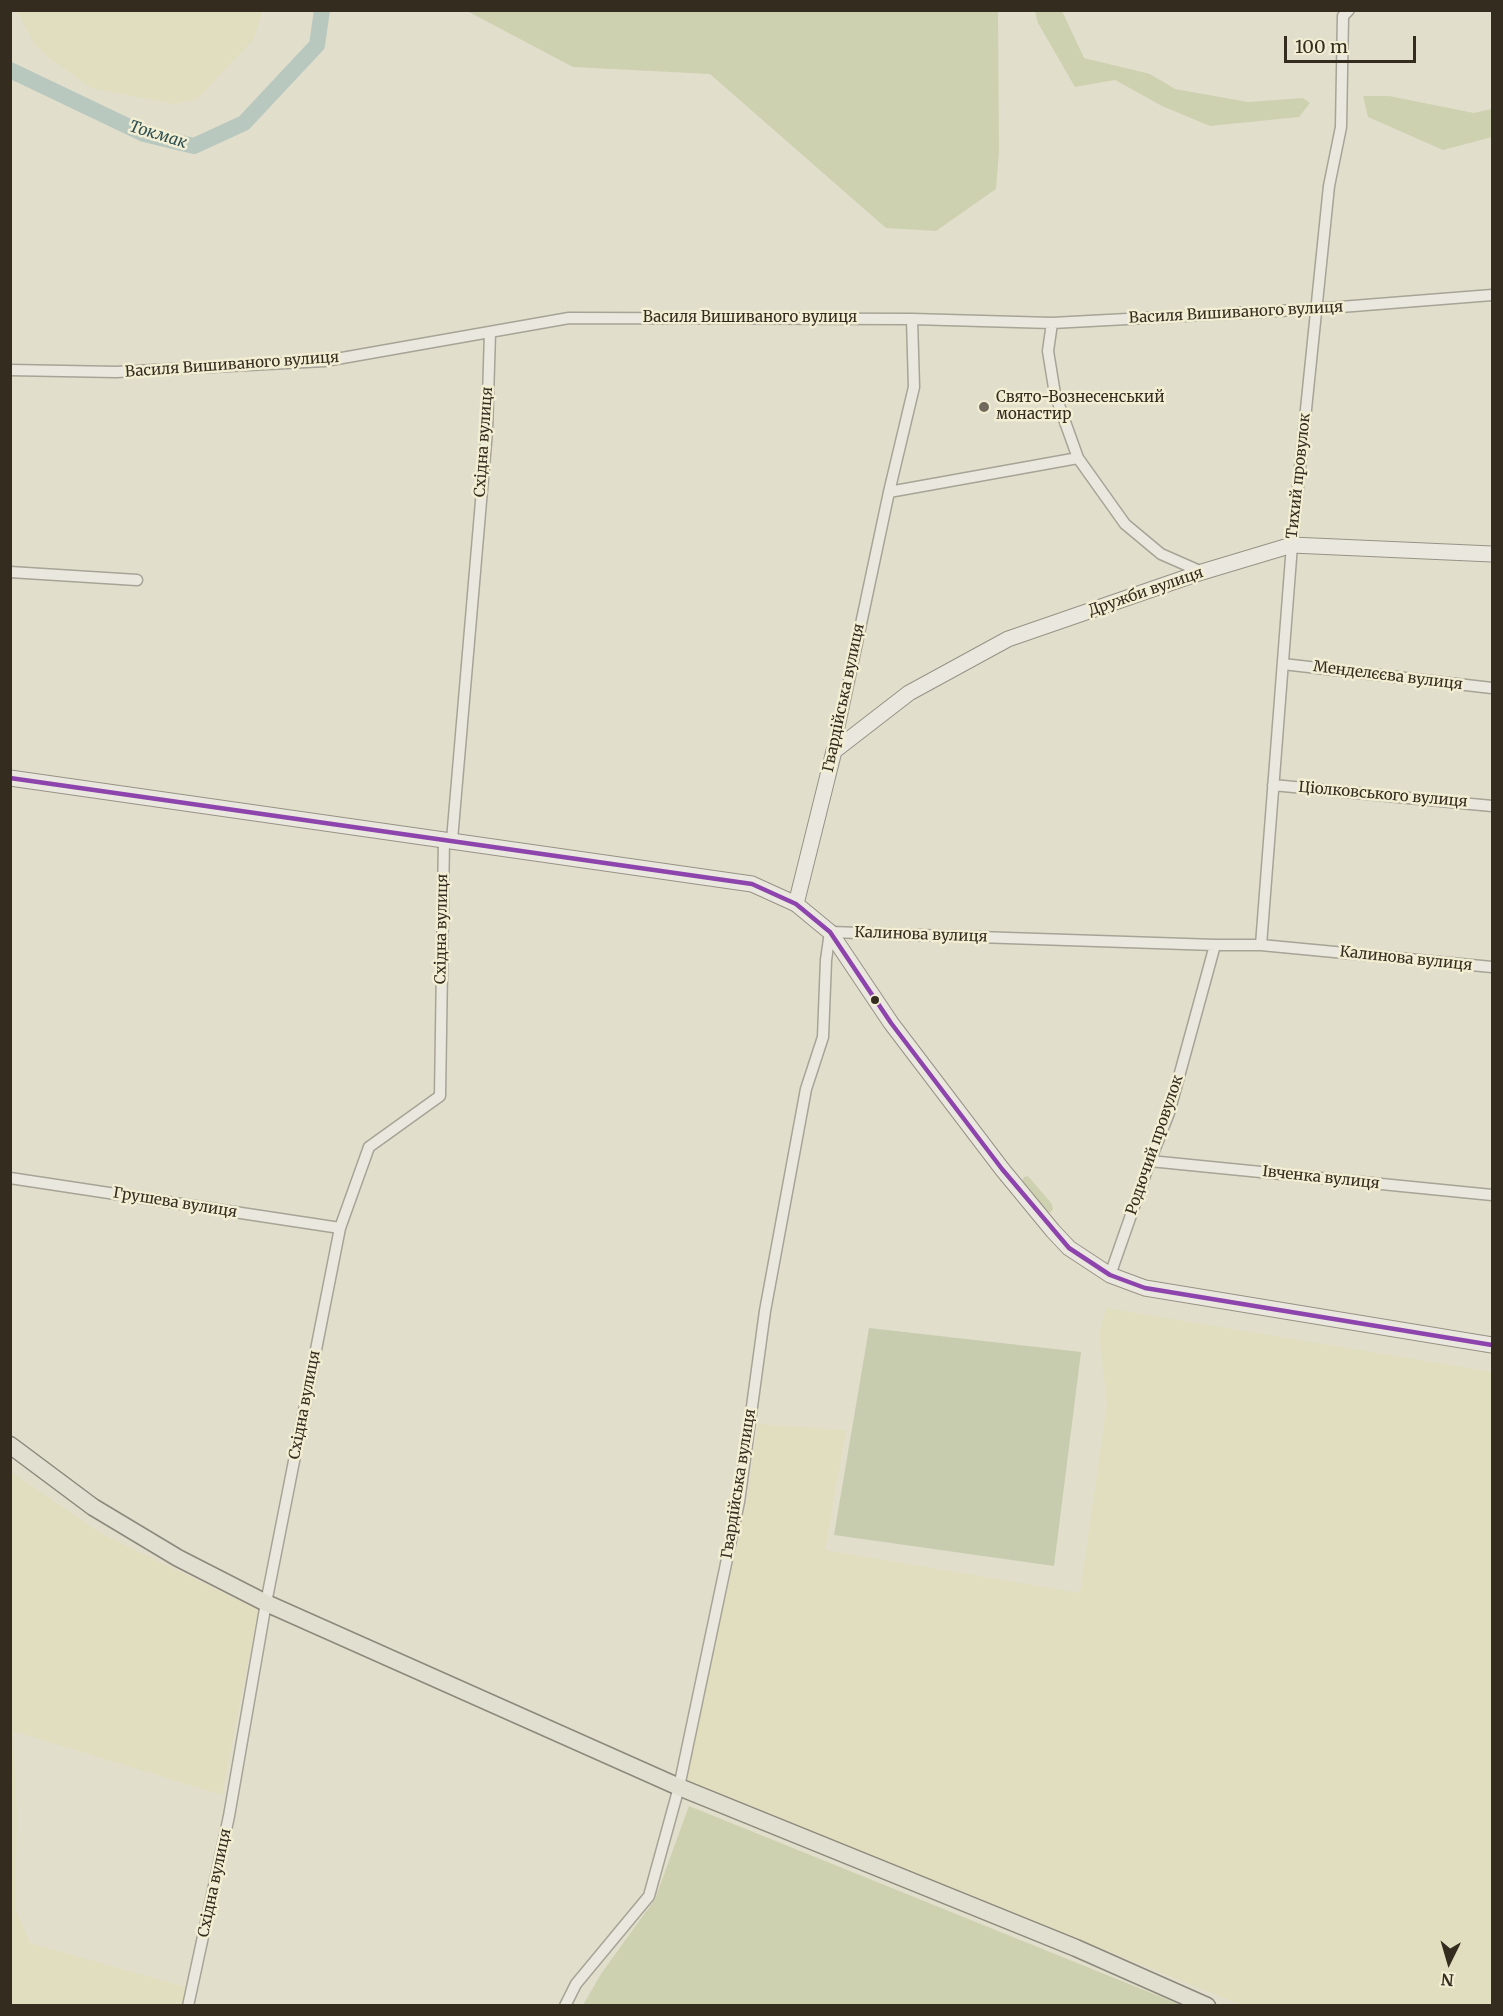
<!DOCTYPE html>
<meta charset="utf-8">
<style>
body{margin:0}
#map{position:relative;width:1503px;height:2016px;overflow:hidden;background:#e2decc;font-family:Merriweather,serif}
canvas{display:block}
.frame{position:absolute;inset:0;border:12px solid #342c1f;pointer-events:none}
.north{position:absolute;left:1419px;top:1932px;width:60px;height:60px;-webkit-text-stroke:4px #f2eed3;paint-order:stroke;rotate:185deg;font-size:16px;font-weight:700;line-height:24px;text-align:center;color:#342c1f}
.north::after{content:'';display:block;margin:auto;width:21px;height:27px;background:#342c1f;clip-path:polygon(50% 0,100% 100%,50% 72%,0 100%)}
.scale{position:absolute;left:1284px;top:36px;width:132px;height:27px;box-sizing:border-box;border:3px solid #342c1f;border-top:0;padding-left:8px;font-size:18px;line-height:21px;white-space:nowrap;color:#342c1f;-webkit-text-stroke:4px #f2eed3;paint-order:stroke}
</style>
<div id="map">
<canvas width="1503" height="2016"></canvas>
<div class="frame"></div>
<div class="north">N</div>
<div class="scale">100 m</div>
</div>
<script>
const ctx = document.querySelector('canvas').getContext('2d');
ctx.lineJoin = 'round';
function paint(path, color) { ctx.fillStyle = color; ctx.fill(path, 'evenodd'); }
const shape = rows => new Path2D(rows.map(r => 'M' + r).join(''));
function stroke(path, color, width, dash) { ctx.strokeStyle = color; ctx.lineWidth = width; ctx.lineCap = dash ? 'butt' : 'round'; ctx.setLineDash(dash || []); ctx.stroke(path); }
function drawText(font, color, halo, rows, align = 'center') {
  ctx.font = font + ' Merriweather,serif'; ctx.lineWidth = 5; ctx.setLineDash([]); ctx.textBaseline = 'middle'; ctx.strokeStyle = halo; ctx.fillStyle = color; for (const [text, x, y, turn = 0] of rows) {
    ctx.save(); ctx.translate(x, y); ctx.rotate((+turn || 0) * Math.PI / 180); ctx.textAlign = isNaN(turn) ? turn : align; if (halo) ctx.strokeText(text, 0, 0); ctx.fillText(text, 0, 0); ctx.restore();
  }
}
const farmland = shape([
 [17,11,263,11,253,40,197,99,174,104,91,88,48,57,34,43],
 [1106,1308,1492,1372,1492,2005,1241,2005,685,1780,746,1504,758,1424,846,1430,825,1550,1080,1593,1107,1404,1099,1334],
 [10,1471,100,1533,258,1610,222,1795,13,1731,17,1816,15,1909,30,1943,186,1987,182,2005,11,2005]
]);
const green = shape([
 [467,11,998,11,999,152,996,189,936,231,886,228,710,74,573,67],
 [1035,11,1062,11,1084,58,1150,74,1175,89,1248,102,1303,98,1310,103,1299,117,1210,126,1162,106,1115,80,1075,87,1038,23],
 [1363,96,1389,96,1474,113,1492,109,1492,137,1443,150,1368,117],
 [1028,1176,1052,1204,1053,1209,1051,1212,1047,1213,1022,1181,1024,1177],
 [689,1806,1181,2005,583,2005,601,1974,655,1899]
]);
const cemetery = shape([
 [869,1328,1081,1352,1054,1566,834,1535]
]);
const river = shape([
 [10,70,144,134,194,146,244,123,317,45,322,10]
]);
const street = shape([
 [1052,323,1048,351,1055,394,1078,458,1125,524,1161,554,1202,572],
 [10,370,116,372,325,361,569,318,912,319,1052,323,1315,309,1492,295],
 [889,492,1078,458],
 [10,572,137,580],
 [1283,664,1492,688],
 [834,751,889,492,914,387,912,319],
 [1273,785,1492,806],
 [452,840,487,431,490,332],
 [1261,945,1292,545,1329,186,1341,127,1343,16,1349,10],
 [1150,1161,1492,1195],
 [10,1178,340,1228],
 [1110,1275,1150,1161,1169,1113,1215,945],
 [188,2006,229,1816,266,1603,340,1228,369,1147,440,1096,444,839],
 [565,2006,576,1984,649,1896,679,1787,739,1502,765,1311,806,1089,823,1037,826,960,830,932,1215,945,1261,945,1492,967]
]);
const secondary = shape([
 [10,778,752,884,796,904,830,932,891,1023,1002,1169,1053,1231,1069,1248,1110,1275,1145,1288,1492,1345],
 [796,904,834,751,909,693,1008,639,1202,572,1292,545,1492,554]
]);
const primary = shape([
 [10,1445,93,1507,178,1558,266,1603,679,1787,1076,1948,1207,2006]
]);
const bus1 = shape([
 [10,778,752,884,796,904,830,932,891,1023,1002,1169,1069,1248,1110,1275,1145,1288,1492,1345]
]);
const markers = [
 [984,407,6,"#716a5c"],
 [875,1000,5,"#342c1f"]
];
const streetNames = [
 ["Василя Вишиваного вулиця",1236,313,-3],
 ["Василя Вишиваного вулиця",750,318],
 ["Василя Вишиваного вулиця",232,365,-4],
 ["Східна вулиця",484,442,-86],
 ["Тихий провулок",1299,476,-84],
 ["Дружби вулиця",1146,592,-19],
 ["Менделєєва вулиця",1388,676,7],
 ["Гвардійська вулиця",844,698,-78],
 ["Ціолковського вулиця",1383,795,5],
 ["Східна вулиця",442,929,-89],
 ["Калинова вулиця",921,935,2],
 ["Калинова вулиця",1406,959,6],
 ["Родючий провулок",1155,1145,-71],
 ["Івченка вулиця",1321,1178,6],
 ["Грушева вулиця",175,1203,9],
 ["Східна вулиця",305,1405,-79],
 ["Гвардійська вулиця",739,1484,-81],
 ["Східна вулиця",215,1883,-78]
];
const poiNames = [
 ["Cвято-Вознесенський",996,398],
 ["монастир",996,415]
];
const waterNames = [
 ["Токмак",158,135,17]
];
paint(farmland, '#e0debe');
paint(green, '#cdd1b0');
paint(cemetery, '#c8ccaf');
stroke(river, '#b8c8bf', 16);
stroke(street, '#a7a396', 13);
stroke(secondary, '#979285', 17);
stroke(primary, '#8c887c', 19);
stroke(street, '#eae8de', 10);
stroke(secondary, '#eae8de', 15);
stroke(primary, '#e1dfd0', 16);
stroke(bus1, '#8e44ad', 4.5);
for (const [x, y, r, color] of markers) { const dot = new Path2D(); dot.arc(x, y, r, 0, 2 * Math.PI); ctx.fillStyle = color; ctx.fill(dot); stroke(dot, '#f2eed3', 2); }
drawText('15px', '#342c1f', '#f2eed3', streetNames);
drawText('15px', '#342c1f', '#f2eed3', poiNames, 'left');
drawText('italic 16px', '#2f5053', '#f2eed3', waterNames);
</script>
